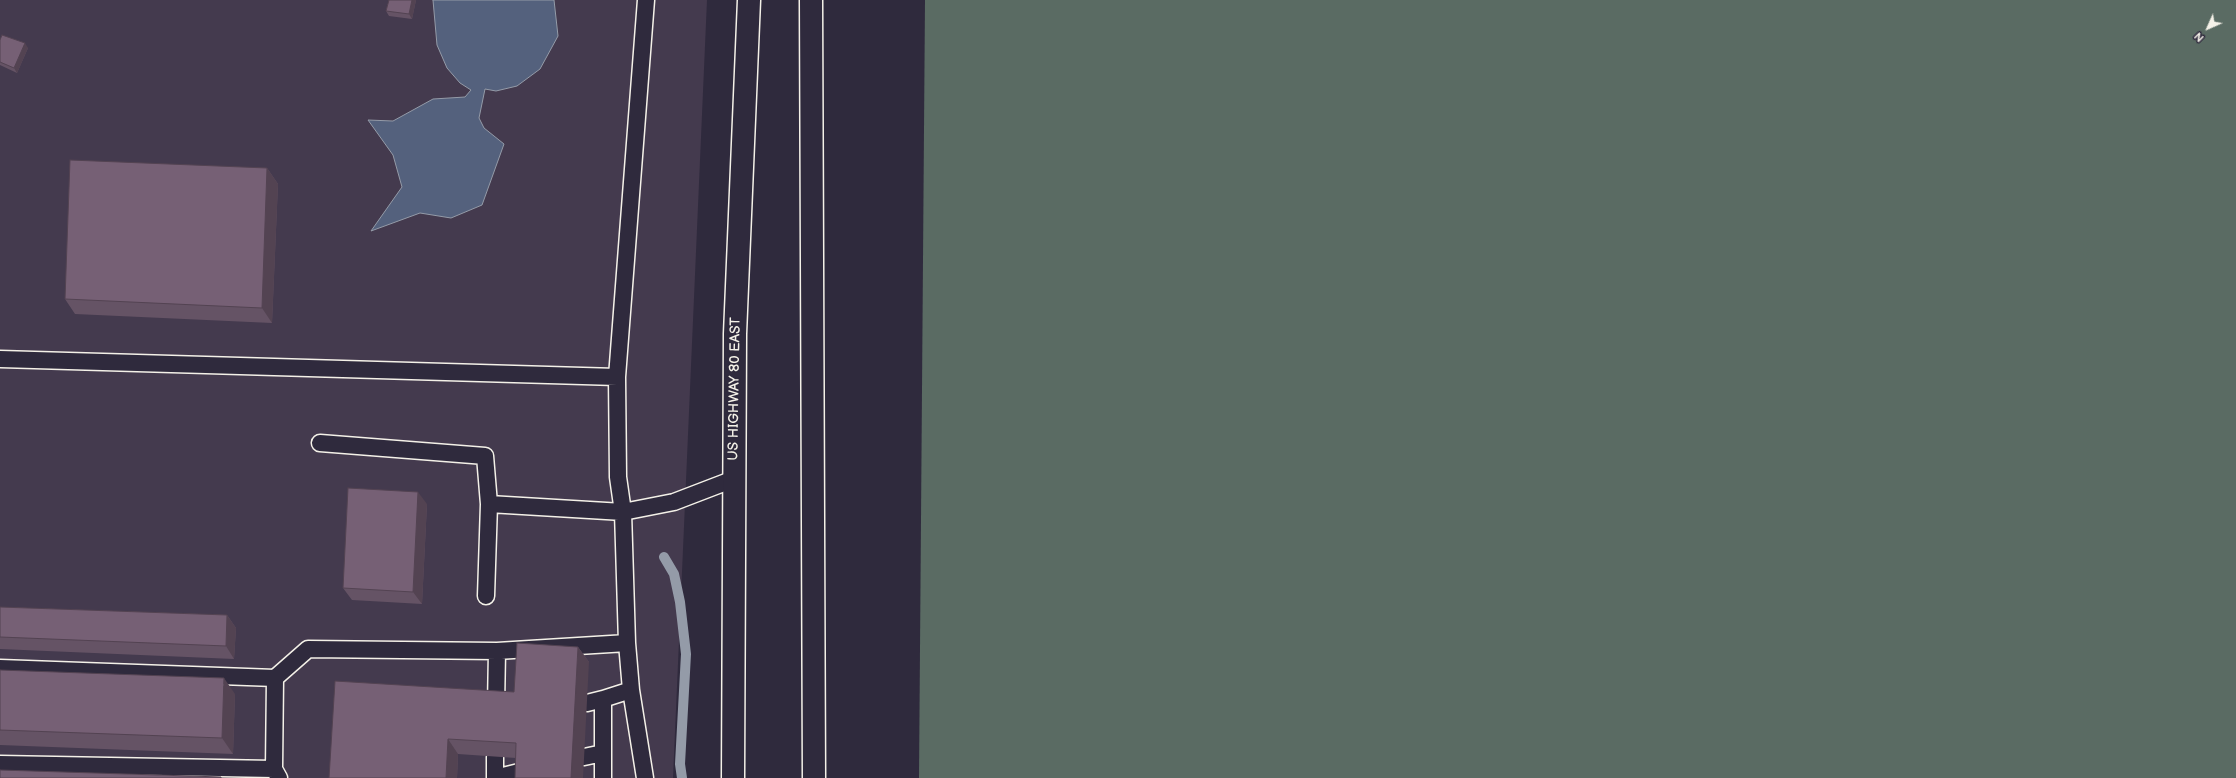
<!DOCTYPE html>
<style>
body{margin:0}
#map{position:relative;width:2236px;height:778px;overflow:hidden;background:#2f2a3d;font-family:"Balsamiq Sans",sans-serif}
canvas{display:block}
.north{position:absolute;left:2188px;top:8px;width:40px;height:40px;-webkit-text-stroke:3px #2f2a3d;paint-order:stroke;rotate:225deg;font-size:11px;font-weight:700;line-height:16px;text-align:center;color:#f4f1e8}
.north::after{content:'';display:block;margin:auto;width:14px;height:18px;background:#f4f1e8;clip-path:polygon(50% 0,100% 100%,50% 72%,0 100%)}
</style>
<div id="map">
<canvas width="2236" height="778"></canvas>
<div class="north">N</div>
</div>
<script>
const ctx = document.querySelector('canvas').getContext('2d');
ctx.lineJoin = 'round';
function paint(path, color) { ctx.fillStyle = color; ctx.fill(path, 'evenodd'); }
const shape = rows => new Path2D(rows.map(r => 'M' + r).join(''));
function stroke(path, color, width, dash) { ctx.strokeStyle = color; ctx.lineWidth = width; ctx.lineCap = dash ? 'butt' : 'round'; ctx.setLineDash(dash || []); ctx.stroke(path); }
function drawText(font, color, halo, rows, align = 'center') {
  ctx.font = font + ' "Balsamiq Sans",sans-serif'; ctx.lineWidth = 3.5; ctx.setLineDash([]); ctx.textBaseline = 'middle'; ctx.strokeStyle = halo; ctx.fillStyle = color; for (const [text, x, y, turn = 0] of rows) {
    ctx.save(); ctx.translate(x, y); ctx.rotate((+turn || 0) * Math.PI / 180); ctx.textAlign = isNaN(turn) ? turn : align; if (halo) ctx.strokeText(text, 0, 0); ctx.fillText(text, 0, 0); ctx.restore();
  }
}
const built = shape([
 [0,0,707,0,673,778,0,778]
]);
const green = shape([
 [925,0,2236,0,2236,778,919,778]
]);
const water = shape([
 [433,0,554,0,558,36,540,69,517,86,496,91,485,89,479,118,484,128,504,144,482,205,451,218,420,213,371,231,402,187,393,155,368,120,393,121,433,99,465,97,471,90,460,83,447,68,437,45,433,0]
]);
const stream = shape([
 [664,557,674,574,680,602,686,654,680,764,682,778]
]);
const service = shape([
 [0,359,617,377],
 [320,443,485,456,489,504,623,512,618,477,617,377,646,0],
 [486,596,489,504],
 [0,668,275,678],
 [587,703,603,699],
 [496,706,497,651],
 [584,757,603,753],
 [0,764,274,769],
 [279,778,274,769,275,678,308,649,497,651,627,643],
 [495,778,527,770],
 [495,778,495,757],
 [603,778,603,699,631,690],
 [645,778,631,690,627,643,623,512,674,502,734,479]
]);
const primary = shape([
 [811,0,814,778],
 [733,778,735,334,749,0]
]);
const wall = shape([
 [389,0,416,0,412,19,389,16,386,11],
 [0,40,28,48,17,73,0,65],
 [267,168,278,184,272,323,75,314,65,299],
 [427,504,422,604,352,600,343,588],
 [0,607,227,615,236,628,234,659,0,649],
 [578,647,589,662,516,758,458,754,457,778,329,778,514,692],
 [0,670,235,694,233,754,0,745]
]);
const shadedWall = shape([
 [412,0,416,0,412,19,409,14],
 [25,43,28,48,17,73,14,68],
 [267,168,278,184,272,323,262,308],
 [418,492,427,504,422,604,413,592],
 [227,615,236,628,234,659,226,646],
 [578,647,589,662,583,778,571,778],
 [224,678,235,694,233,754,222,738],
 [448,739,458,754,457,778,446,778]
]);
const building = shape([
 [389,0,412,0,409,14,386,11,389,0],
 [2,35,25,43,14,68,0,62,0,40,2,35],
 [70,160,267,168,262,308,65,299,70,160],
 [348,488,418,492,413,592,343,588,348,488],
 [0,607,227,615,226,646,0,637,0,607],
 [517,643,578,647,571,778,515,778,516,743,448,739,446,778,329,778,335,681,514,692,517,643],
 [0,670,224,678,222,738,0,730,0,670],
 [0,770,221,777,221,778,0,778,0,770]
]);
const streetNames = [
 ["US HIGHWAY 80 EAST",735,389,-89]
];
paint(built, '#443a4e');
paint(green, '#5a6b63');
paint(water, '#54617d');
stroke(water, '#949ba8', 1);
stroke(stream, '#949ba8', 10);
stroke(service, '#f4f1e8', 19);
stroke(primary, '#f4f1e8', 25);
stroke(service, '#2f2a3d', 16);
stroke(primary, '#2f2a3d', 22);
paint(wall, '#655365');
paint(shadedWall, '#534352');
paint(building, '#766075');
stroke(building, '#534352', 1);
drawText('14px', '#f4f1e8', '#2f2a3d', streetNames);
</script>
